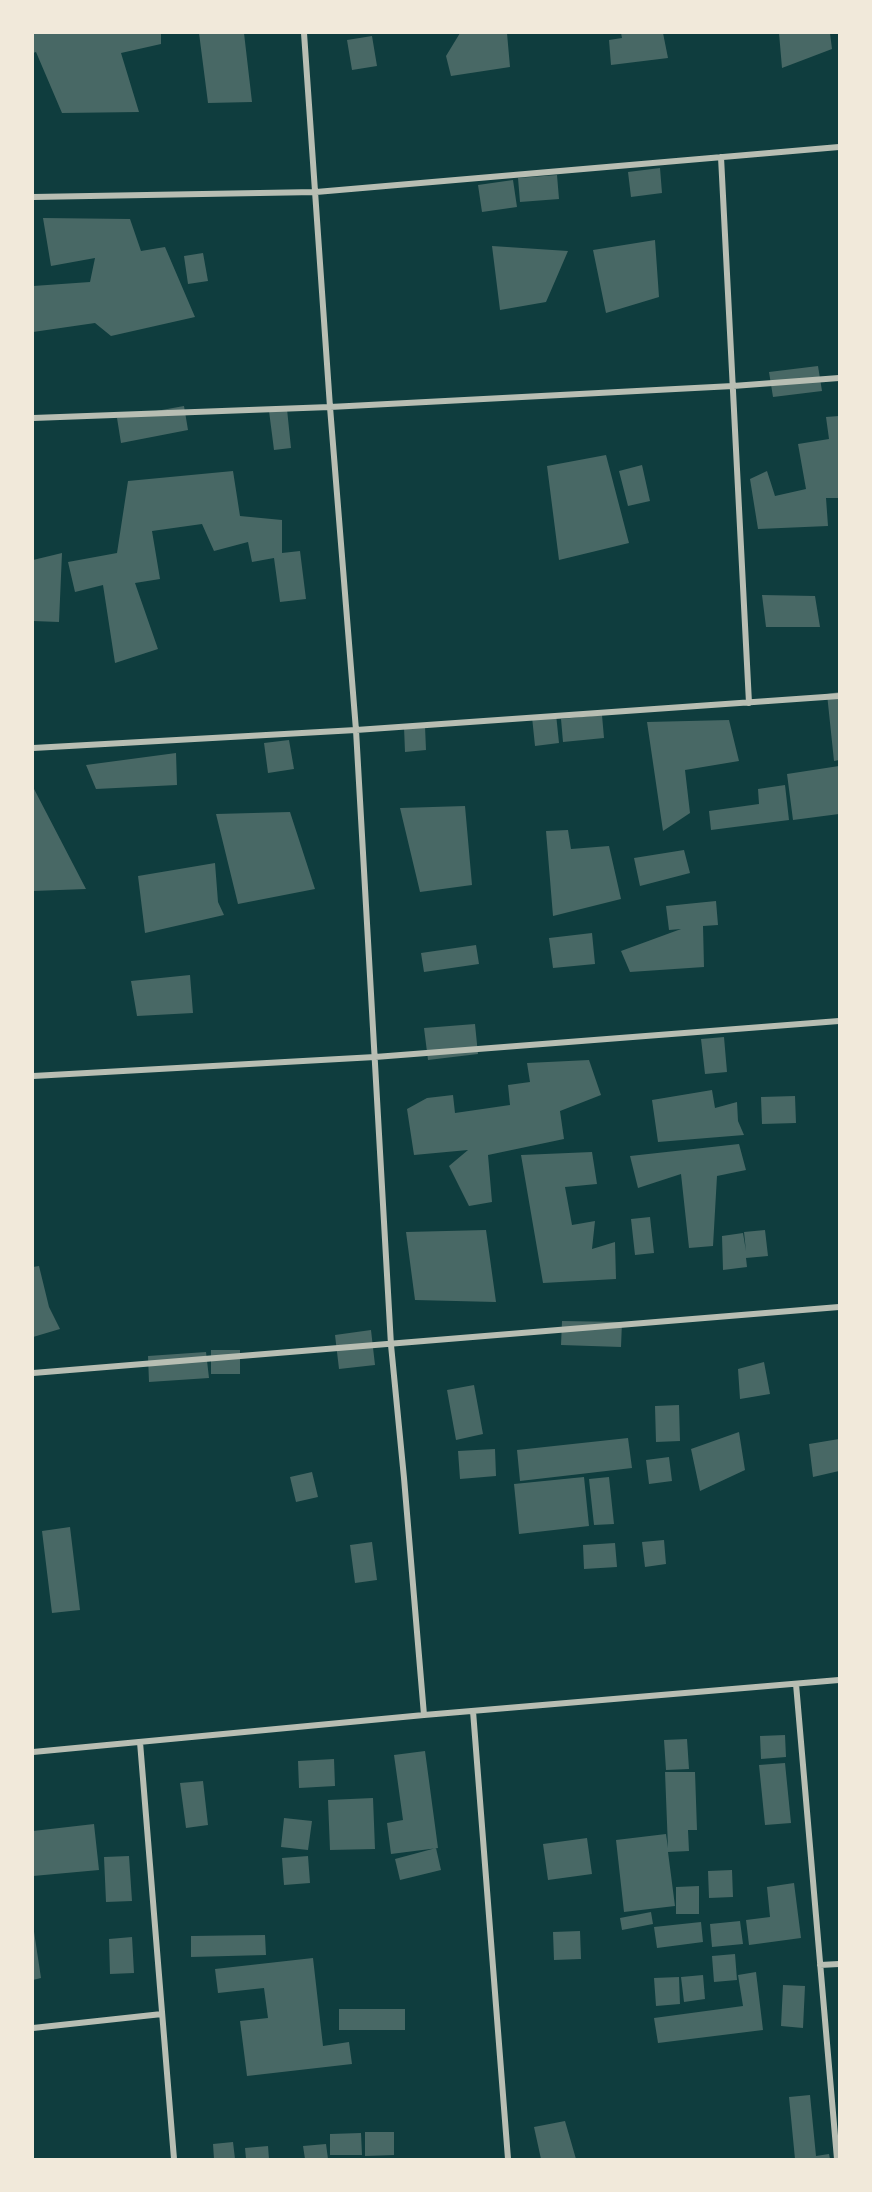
<!DOCTYPE html>
<style>
body{margin:0}
#map{position:relative;width:872px;height:2192px;overflow:hidden;background:#0f3d3e;font-family:Lato,sans-serif}
canvas{display:block}
.frame{position:absolute;inset:0;border:34px solid #f1e9da;pointer-events:none}
</style>
<div id="map">
<canvas width="872" height="2192"></canvas>
<div class="frame"></div>
</div>
<script>
const ctx = document.querySelector('canvas').getContext('2d');
ctx.lineJoin = 'round';
function paint(path, color) { ctx.fillStyle = color; ctx.fill(path, 'evenodd'); }
const shape = rows => new Path2D(rows.map(r => 'M' + r).join(''));
function stroke(path, color, width, dash) { ctx.strokeStyle = color; ctx.lineWidth = width; ctx.lineCap = dash ? 'butt' : 'round'; ctx.setLineDash(dash || []); ctx.stroke(path); }
const building = shape([
 [33,33,161,33,161,44,121,53,139,112,62,113,36,52,33,53],
 [199,33,244,33,252,102,208,103],
 [460,33,507,33,510,67,451,76,446,56],
 [621,33,663,33,668,58,611,65,609,40,622,38],
 [779,33,830,33,832,49,782,68],
 [372,36,377,66,352,70,347,40],
 [660,168,662,193,631,197,628,172],
 [557,175,559,199,520,202,518,178],
 [513,180,517,207,482,212,478,185],
 [43,218,130,219,141,251,165,247,195,317,111,336,95,323,33,332,33,286,90,282,95,258,51,266],
 [655,240,659,297,606,313,593,250],
 [492,246,568,251,546,302,500,310],
 [203,253,208,281,188,284,184,256],
 [818,366,822,391,773,397,769,372],
 [184,406,188,430,121,443,117,418],
 [287,409,291,448,274,450,269,411],
 [839,416,839,498,826,498,828,526,758,529,750,479,767,471,775,496,806,489,798,444,829,439,826,417],
 [606,455,629,543,559,560,547,466],
 [642,465,650,501,628,506,619,471],
 [233,471,240,516,282,520,282,553,300,551,306,599,280,602,274,558,252,562,248,542,214,551,202,524,152,531,160,579,135,583,158,649,115,663,103,585,75,592,68,562,117,553,128,481],
 [62,553,59,622,33,621,33,560],
 [762,595,815,596,820,627,766,627],
 [839,692,839,760,834,761,827,694],
 [556,714,559,743,535,746,532,717],
 [602,715,604,738,563,742,561,719],
 [729,720,739,761,685,770,690,813,663,831,647,722],
 [425,726,426,750,405,752,404,727],
 [289,740,294,769,268,773,264,743],
 [176,753,177,785,96,789,86,765],
 [839,766,839,814,793,820,787,774],
 [785,785,789,820,711,830,709,811,759,804,758,789],
 [33,787,86,889,33,891],
 [465,806,472,885,420,892,400,808],
 [290,812,315,889,238,904,216,814],
 [568,830,571,849,609,846,621,899,553,916,546,831],
 [684,850,690,873,640,886,634,858],
 [215,863,218,902,224,915,145,933,138,876],
 [716,901,718,925,703,926,704,967,630,972,621,951,681,929,669,930,666,906],
 [592,933,595,964,553,968,549,938],
 [476,945,479,964,424,972,421,953],
 [190,975,193,1013,137,1016,131,981],
 [475,1024,478,1054,428,1060,424,1028],
 [724,1037,727,1072,705,1074,701,1039],
 [589,1060,601,1095,560,1111,564,1139,488,1155,492,1202,469,1206,449,1166,468,1150,414,1155,407,1109,427,1098,453,1095,455,1113,510,1105,508,1085,530,1082,527,1063],
 [712,1090,715,1108,737,1102,738,1121,744,1135,658,1142,652,1100],
 [795,1096,796,1123,762,1124,761,1097],
 [739,1144,746,1170,717,1176,713,1246,689,1248,681,1174,638,1188,630,1156],
 [592,1152,597,1184,565,1187,572,1225,595,1221,592,1249,615,1242,616,1279,543,1283,521,1155],
 [650,1217,654,1253,635,1255,631,1219],
 [486,1230,496,1302,415,1300,406,1232],
 [765,1230,768,1256,746,1258,747,1267,723,1270,722,1236,743,1233,746,1251,744,1232],
 [39,1266,49,1307,60,1329,33,1337,33,1267],
 [562,1321,622,1322,621,1347,561,1345],
 [371,1330,375,1365,339,1369,335,1335],
 [211,1350,240,1350,240,1374,211,1374],
 [206,1352,209,1378,149,1382,148,1356],
 [764,1362,770,1394,740,1399,738,1369],
 [474,1385,483,1434,456,1440,447,1390],
 [679,1405,680,1441,656,1442,655,1406],
 [739,1432,745,1470,700,1491,691,1449],
 [628,1438,632,1468,520,1481,517,1450],
 [839,1439,839,1471,813,1477,809,1444],
 [495,1449,496,1476,460,1479,458,1451],
 [669,1457,672,1481,649,1484,646,1460],
 [312,1472,318,1497,296,1502,290,1477],
 [584,1477,589,1526,519,1534,514,1484],
 [609,1477,614,1524,594,1525,589,1479],
 [70,1527,80,1610,52,1613,42,1531],
 [664,1540,666,1564,645,1567,642,1542],
 [372,1542,377,1580,355,1583,350,1545],
 [615,1543,617,1567,584,1569,583,1545],
 [785,1735,786,1757,761,1759,760,1736],
 [687,1739,689,1769,666,1770,664,1740],
 [425,1751,438,1848,391,1854,387,1823,403,1820,394,1755],
 [334,1759,335,1786,299,1788,298,1761],
 [785,1763,791,1823,765,1825,759,1765],
 [665,1772,695,1772,697,1830,688,1830,689,1851,668,1852,675,1906,624,1912,616,1840,666,1834,668,1848],
 [203,1781,208,1825,186,1828,180,1783],
 [373,1798,375,1849,330,1850,328,1800],
 [284,1818,312,1821,308,1850,281,1847],
 [94,1824,99,1870,33,1876,33,1831],
 [587,1838,592,1874,548,1880,543,1844],
 [436,1848,441,1870,400,1880,395,1859],
 [129,1856,132,1901,106,1902,104,1857],
 [308,1856,310,1883,284,1885,282,1858],
 [732,1870,733,1897,709,1898,708,1871],
 [794,1883,801,1938,749,1945,746,1920,770,1917,767,1887],
 [699,1886,699,1914,676,1914,676,1887],
 [651,1912,653,1924,622,1930,620,1918],
 [740,1921,743,1944,712,1947,710,1924],
 [701,1922,703,1942,657,1948,654,1927],
 [33,1925,41,1978,33,1980],
 [580,1931,581,1959,554,1960,553,1932],
 [265,1935,266,1955,191,1957,191,1936],
 [132,1937,134,1973,110,1974,109,1939],
 [735,1954,737,1980,714,1982,712,1956],
 [313,1958,323,2046,349,2042,352,2064,247,2076,240,2021,268,2018,264,1988,218,1993,215,1969],
 [756,1972,763,2030,658,2043,654,2018,743,2006,738,1975],
 [703,1975,705,1999,684,2002,681,1977],
 [679,1977,680,2004,656,2006,654,1978],
 [783,1985,805,1986,803,2028,781,2026],
 [339,2009,405,2009,405,2030,339,2030],
 [810,2095,816,2156,829,2154,830,2159,795,2159,789,2097],
 [565,2121,576,2159,541,2159,534,2127],
 [365,2132,394,2132,394,2155,365,2156],
 [361,2133,362,2155,330,2155,330,2134],
 [233,2142,235,2159,214,2159,213,2144],
 [326,2144,328,2159,305,2159,303,2146],
 [268,2146,269,2159,246,2159,245,2148]
]);
const minor = shape([
 [304,33,330,407,356,730,391,1345,404,1478,424,1715],
 [721,157,749,703],
 [33,197,316,192,839,147],
 [33,418,330,407,733,386,839,378],
 [33,748,356,730,839,696],
 [33,1076,375,1057,839,1021],
 [33,1373,839,1307],
 [796,1684,837,2159],
 [473,1711,508,2159],
 [140,1742,174,2159],
 [33,1752,424,1715,839,1680],
 [820,1965,839,1964],
 [33,2028,162,2014]
]);
paint(building, '#486865');
stroke(minor, '#b8beb3', 6);
</script>
